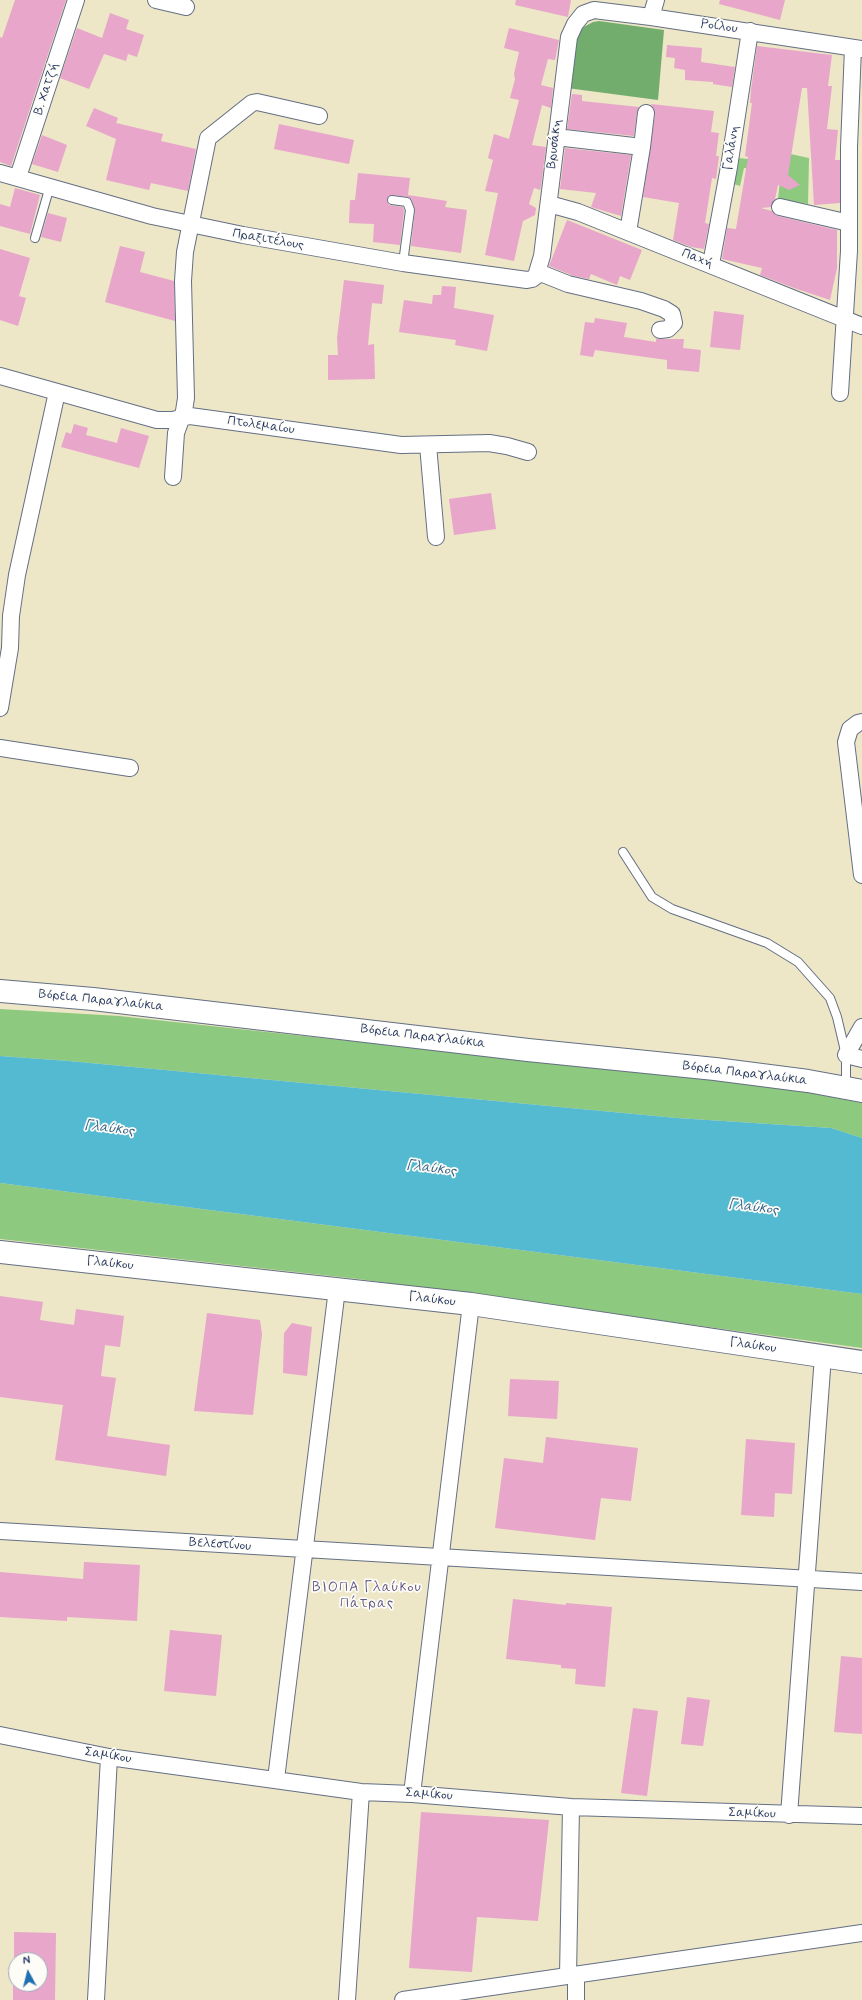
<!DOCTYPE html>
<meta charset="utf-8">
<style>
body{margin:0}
#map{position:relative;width:862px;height:2000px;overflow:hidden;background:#ede6c7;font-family:Mynerve,sans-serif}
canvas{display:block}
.north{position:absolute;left:8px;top:1952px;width:40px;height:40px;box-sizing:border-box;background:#fdfcf7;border:1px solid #a3aaba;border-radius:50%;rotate:353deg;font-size:11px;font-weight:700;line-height:16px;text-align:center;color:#1b2f5e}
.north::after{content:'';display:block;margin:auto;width:14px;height:18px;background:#1f6fb2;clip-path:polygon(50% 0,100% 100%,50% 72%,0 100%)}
</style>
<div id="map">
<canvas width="862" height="2000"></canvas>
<div class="north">N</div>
</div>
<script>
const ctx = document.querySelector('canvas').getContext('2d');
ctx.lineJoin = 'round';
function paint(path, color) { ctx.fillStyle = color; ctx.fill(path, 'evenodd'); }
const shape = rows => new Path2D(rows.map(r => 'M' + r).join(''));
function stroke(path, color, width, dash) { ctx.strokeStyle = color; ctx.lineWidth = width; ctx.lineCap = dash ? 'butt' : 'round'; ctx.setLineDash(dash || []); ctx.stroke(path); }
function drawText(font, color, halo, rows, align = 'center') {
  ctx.font = font + ' Mynerve,sans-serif'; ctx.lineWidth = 3.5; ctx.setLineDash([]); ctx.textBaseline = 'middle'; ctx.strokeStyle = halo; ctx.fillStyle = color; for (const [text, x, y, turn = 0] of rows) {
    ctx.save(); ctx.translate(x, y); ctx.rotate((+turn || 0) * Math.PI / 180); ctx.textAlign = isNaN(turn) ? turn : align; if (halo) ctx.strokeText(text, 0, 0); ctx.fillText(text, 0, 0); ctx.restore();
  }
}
const green = shape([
 [781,152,809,158,808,204,778,199,781,173,744,168,740,186,734,184,738,158,778,162],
 [0,1009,119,1016,785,1088,862,1103,862,1138,831,1128,677,1118,69,1061,0,1056],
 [0,1183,862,1294,862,1348,358,1279,0,1239]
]);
const forest = shape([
 [599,21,664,30,658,100,567,88,574,39,580,29,593,22]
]);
const water = shape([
 [0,1056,69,1061,677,1118,831,1128,862,1138,862,1294,0,1183]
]);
const building = shape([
 [15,0,66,0,11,166,0,162,0,37,2,38],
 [516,0,571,0,568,17,515,5],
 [720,0,785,0,780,20,719,4],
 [110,13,129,20,126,29,144,35,137,57,128,54,126,61,104,54,89,89,60,78,77,28,102,38],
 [509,28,559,40,555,60,548,59,541,85,553,88,551,108,542,105,532,145,546,147,541,186,540,190,534,188,529,204,536,208,535,215,523,221,514,261,485,255,498,193,485,191,493,160,488,158,494,134,509,139,519,100,510,98,515,79,514,74,519,52,504,48],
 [667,45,702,48,701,62,735,67,732,87,713,84,713,82,685,80,685,70,674,68,675,58,666,57],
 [757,46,832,55,828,86,832,86,827,129,838,130,835,160,840,160,840,203,814,205,807,88,802,88,788,175,800,185,789,190,778,185,775,199,771,207,761,208,772,211,778,216,837,230,837,268,830,300,794,288,760,275,762,268,722,259,727,228,736,229,748,157,745,156,752,103,750,103,751,90],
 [572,94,582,95,582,101,639,107,637,112,634,136,567,129],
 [651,104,714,111,711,132,719,133,716,156,719,156,716,179,712,178,705,223,709,224,704,249,691,247,673,240,679,203,643,197,655,114],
 [94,108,118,118,116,123,163,134,161,141,196,149,188,191,151,183,149,190,106,180,116,139,86,126],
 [279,124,354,140,349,164,274,149],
 [42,135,67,145,58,172,32,164],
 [565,148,631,155,621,216,591,207,596,193,560,189],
 [358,173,410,178,408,195,447,201,445,207,467,210,461,253,411,246,415,210,412,200,408,197,392,195,387,199,389,205,403,207,404,211,400,245,373,242,374,224,349,223,350,200,355,200],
 [15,188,40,195,30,234,0,226,0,204,10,207],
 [48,213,67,218,61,242,41,237],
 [567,220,642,250,630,280,620,276,617,285,591,274,589,279,574,276,549,266],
 [120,246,145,252,140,272,174,281,175,321,105,302],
 [0,249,30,258,19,296,26,298,18,326,0,320],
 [344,280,384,285,382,304,372,303,368,345,374,344,375,379,328,380,328,355,338,355,337,338],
 [442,286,456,287,454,308,494,315,487,351,455,345,456,340,399,332,404,300,432,304,433,295,441,295],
 [714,311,744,315,740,350,710,347],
 [595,318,627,323,624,337,656,342,656,339,684,339,683,348,701,350,699,372,667,369,667,360,595,350,593,357,580,355,585,322,594,323],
 [74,424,88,428,86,435,117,443,121,428,149,436,139,468,61,447,66,432,71,434],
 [491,493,496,529,454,535,449,499],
 [0,1296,43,1302,40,1320,74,1325,76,1309,124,1316,120,1347,105,1345,101,1376,116,1378,107,1436,170,1445,166,1476,55,1460,63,1405,0,1397],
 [207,1313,260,1320,262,1334,253,1415,194,1411],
 [292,1323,312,1327,307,1376,283,1373,284,1333],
 [510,1379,559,1381,557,1419,508,1416],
 [546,1437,638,1448,631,1501,601,1498,595,1540,495,1528,504,1458,543,1463],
 [746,1439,795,1443,792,1494,775,1493,774,1517,741,1515],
 [84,1562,140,1565,137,1621,67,1617,67,1621,0,1617,0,1572,83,1579],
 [513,1599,566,1605,566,1603,612,1607,605,1687,575,1684,576,1669,561,1668,561,1665,506,1659],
 [170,1630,222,1635,216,1696,164,1691],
 [841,1656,862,1658,862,1734,834,1732],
 [687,1697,710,1700,703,1746,681,1744],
 [633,1708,658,1711,647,1796,621,1793],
 [421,1812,549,1820,538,1921,477,1917,472,1972,409,1968],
 [14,1932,56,1933,55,2000,13,2000,13,1984,40,1984,40,1960,14,1960]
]);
const lane = shape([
 [392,200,407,202,410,210,403,263],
 [35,238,50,186],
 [623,852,652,897,672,909,767,943,798,962,830,998,837,1017,846,1055,846,1086]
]);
const street = shape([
 [156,0,186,7],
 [651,17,656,0],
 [556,137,642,147,628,232],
 [642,147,646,113],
 [0,173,152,216,243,235,403,263,527,280,532,279,536,276,542,256,569,37,575,24,583,14,594,10,651,17,862,49],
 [18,177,76,0],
 [549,204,578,212,862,326],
 [780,207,849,223],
 [711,264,729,167,750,31],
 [538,272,568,284,641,301,664,309,672,314,674,323,668,329,660,330],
 [0,376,157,420,172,420,190,416,401,445,489,443,507,446,528,452],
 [840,393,849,251,849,147,853,48],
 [428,445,436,537],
 [173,477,176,433,184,411,186,398,183,281,185,252,208,138,252,103,257,102,319,116],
 [0,708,10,648,11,616,17,575,57,392],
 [862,722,858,723,850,729,846,742,862,875],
 [0,748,130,768],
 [862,1027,846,1055,862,1059],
 [0,1531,862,1582],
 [0,1735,109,1757,361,1792,412,1794,571,1807,862,1816],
 [276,1779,337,1289],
 [412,1794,471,1304],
 [789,1815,823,1356],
 [576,1975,576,2000],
 [568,1976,571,1807],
 [96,2000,109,1757],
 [347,2000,361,1792],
 [403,2000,862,1933]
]);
const primary = shape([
 [0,991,93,999,528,1050,715,1069,808,1081,862,1091],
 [0,1252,471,1304,862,1362]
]);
const streetNames = [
 ["Ροίλου",719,27,8],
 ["Β. Χατζή",47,89,-72],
 ["Βρυσάκη",555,144,-83],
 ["Γαλάνη",732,148,-81],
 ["Πραξιτέλους",268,240,10],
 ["Παχή",697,259,21],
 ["Πτολεμαίου",261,426,8],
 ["Βόρεια Παραγλαύκια",101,1001,6],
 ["Βόρεια Παραγλαύκια",423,1037,7],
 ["Βόρεια Παραγλαύκια",745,1074,7],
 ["Γλαύκου",110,1264,6],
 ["Γλαύκου",432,1300,7],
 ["Γλαύκου",753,1346,8],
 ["Βελεστίνου",220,1545,4],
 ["Σαμίκου",108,1756,9],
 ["Σαμίκου",429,1795,4],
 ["Σαμίκου",752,1814,2]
];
const waterNames = [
 ["Γλαύκος",109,1129,7],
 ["Γλαύκος",431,1169,7],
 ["Γλαύκος",753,1208,7]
];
const neighbourhoodNames = [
 ["ΒΙΟΠΑ Γλαύκου",367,1588],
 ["Πάτρας",367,1604]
];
paint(green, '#8dc97e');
paint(forest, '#72ad6d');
paint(water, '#54bad2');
paint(building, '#e7a6ca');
stroke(lane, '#646f83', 10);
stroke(street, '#646f83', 18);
stroke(primary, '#646f83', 24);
stroke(lane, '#fff', 8);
stroke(street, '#fff', 16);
stroke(primary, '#fff', 22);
drawText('13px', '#1b2f5e', '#fdfcf7', streetNames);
drawText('italic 14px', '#2f6087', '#fdfcf7', waterNames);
ctx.letterSpacing = '1px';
drawText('14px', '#625984', '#fdfcf7', neighbourhoodNames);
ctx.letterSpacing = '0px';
</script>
